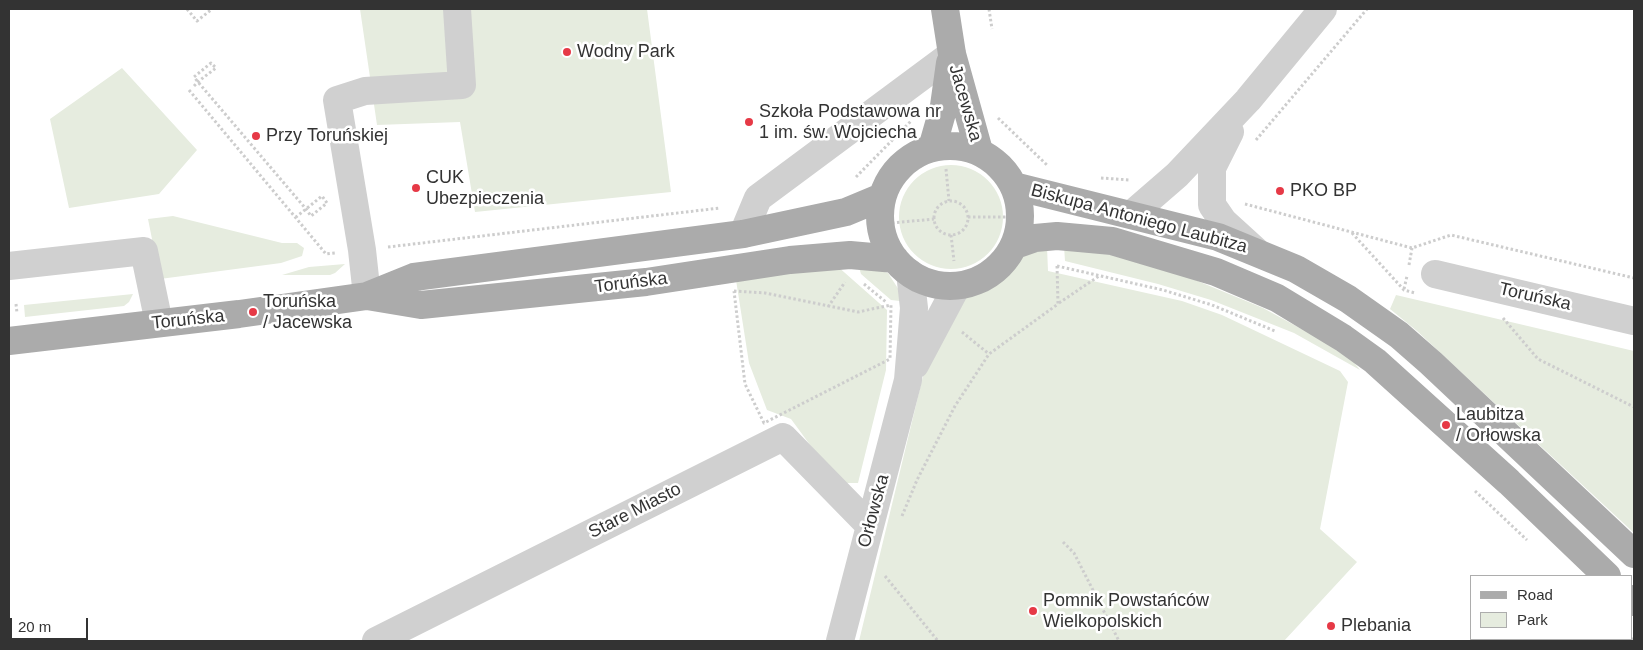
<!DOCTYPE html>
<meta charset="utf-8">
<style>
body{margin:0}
#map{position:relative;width:1643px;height:650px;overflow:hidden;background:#fff;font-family:Arial,sans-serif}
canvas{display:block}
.frame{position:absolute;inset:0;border:10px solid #333;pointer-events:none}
.legend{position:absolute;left:1470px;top:575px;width:162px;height:65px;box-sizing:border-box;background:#fff;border:1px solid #adadad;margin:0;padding:6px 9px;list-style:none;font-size:15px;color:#333}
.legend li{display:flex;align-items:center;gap:10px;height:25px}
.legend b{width:25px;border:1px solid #adadad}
.scale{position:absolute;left:10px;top:618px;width:78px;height:22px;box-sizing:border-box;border:2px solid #333;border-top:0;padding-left:6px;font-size:15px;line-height:18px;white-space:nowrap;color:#333;-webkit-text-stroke:4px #fff;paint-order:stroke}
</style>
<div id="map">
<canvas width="1643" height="650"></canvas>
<div class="frame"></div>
<ul class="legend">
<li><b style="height:6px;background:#ababab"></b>Road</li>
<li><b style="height:14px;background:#e6ecdf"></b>Park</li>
</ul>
<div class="scale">20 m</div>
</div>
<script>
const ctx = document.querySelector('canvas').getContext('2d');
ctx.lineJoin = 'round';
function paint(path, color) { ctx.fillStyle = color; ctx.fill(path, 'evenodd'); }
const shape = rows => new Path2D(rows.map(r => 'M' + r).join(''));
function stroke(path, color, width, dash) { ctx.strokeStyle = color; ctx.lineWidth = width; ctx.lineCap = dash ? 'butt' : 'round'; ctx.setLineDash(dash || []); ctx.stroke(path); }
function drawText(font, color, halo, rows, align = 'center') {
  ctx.font = font + ' Arial,sans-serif'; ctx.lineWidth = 5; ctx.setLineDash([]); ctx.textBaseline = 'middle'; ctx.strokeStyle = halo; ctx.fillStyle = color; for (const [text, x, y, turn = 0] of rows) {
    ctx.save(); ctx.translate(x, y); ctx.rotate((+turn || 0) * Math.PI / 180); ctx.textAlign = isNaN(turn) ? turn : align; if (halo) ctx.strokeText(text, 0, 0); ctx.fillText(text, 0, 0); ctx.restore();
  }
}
const green = shape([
 [360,9,647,9,671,192,475,212,460,122,377,125],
 [122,68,197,150,159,194,69,208,50,119],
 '899 217a52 52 0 1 1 104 0a52 52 0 1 1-104 0Z',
 [173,216,282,243,297,243,304,248,302,256,281,263,160,279,148,219],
 [1064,246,1101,247,1159,265,1263,308,1318,338,1353,361,1360,370,1294,333,1211,300,1158,284,1065,261],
 [1047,247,1048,271,1182,301,1222,315,1340,371,1348,382,1320,529,1357,562,1284,641,859,641,923,376,941,331,950,311,967,297,986,289,1002,278,1024,256],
 [345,264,335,273,330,275,282,275,309,267],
 [858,264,888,273,899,290,900,301,891,300,861,274],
 [836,265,887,310,886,370,858,483,838,483,791,419,767,410,749,363,736,280],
 [133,294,129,302,124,306,25,317,24,305],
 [1396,295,1634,351,1634,533,1417,331,1390,309]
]);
const path = shape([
 [187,9,197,21,212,9],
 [989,9,992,29],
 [194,86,198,82,204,77,216,68,211,63,194,77,198,82,306,209,311,216,327,203,322,196,306,209,296,217],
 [189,90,326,254,335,253],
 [998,118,1047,165],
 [1256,140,1367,9],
 [946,169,949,201],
 [856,177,911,121],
 [1101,178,1130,180],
 '934 218a17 17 0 1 1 34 0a17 17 0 1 1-34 0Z',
 [1245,204,1412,248,1451,235,1634,278],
 [968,217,1009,217],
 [892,223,934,219],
 [1352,233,1404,290,1415,293],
 [951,235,954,261],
 [388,247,720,208],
 [1409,265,1412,248],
 [1057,266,1163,290,1212,305,1275,331],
 [864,284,886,302],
 [1404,289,1407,276],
 [734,291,765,293,858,312,891,305,890,359,764,423,745,384,734,291],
 [1059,303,1099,276],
 [16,304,17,313],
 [828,307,845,282],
 [1503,318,1538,359,1634,407],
 [962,332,989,354],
 [1475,491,1527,540],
 [902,516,917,480,955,406,989,354,1058,304,1057,265],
 [1063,542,1074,553,1119,641],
 [885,576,938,641],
 [1632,638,1634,640]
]);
const minor = shape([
 [1230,132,1212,168,1212,205,1223,221,1256,251],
 [1132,214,1177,175,1248,100,1323,9],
 [743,234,758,198,952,54],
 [9,266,144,251,159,323],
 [1435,274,1634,321],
 [367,296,362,250,337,100,365,91,462,85,457,9],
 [915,365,957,286],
 [376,641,783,437,870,526],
 [840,641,908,380,914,308,910,273]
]);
const major = shape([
 [945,9,952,54,979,151],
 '880 216a70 70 0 1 1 140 0a70 70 0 1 1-140 0Z',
 [932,148,944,106,950,63],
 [1014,186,1218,237,1296,269,1348,299,1399,335,1431,363,1634,554],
 [1015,245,1035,238,1057,236,1112,241,1216,272,1277,298,1343,338,1375,361,1509,482,1607,576],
 [367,296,421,305,646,282,790,260,850,255,895,259],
 [9,341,239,314,367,296,414,277,743,234,846,212,882,197],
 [1632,599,1634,602]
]);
const markers = [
 [567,52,5,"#e63946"],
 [749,122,5,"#e63946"],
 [256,136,5,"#e63946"],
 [416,188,5,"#e63946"],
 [1280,191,5,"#e63946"],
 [253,312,5,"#e63946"],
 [1446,425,5,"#e63946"],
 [1033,611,5,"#e63946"],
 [1331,626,5,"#e63946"]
];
const poiNames = [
 ["Wodny Park",577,52],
 ["Szkoła Podstawowa nr",759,112],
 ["1 im. św. Wojciecha",759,133],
 ["Przy Toruńskiej",266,136],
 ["CUK",426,178],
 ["Ubezpieczenia",426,199],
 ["PKO BP",1290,191],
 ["Toruńska",263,302],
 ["/ Jacewska",263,323],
 ["Laubitza",1456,415],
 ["/ Orłowska",1456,436],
 ["Pomnik Powstańców",1043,601],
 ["Wielkopolskich",1043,622],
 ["Plebania",1341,626]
];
const streetNames = [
 ["Jacewska",965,103,74],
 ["Biskupa Antoniego Laubitza",1139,219,15],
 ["Toruńska",631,283,-7],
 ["Toruńska",1535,297,13],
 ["Toruńska",188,320,-6],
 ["Stare Miasto",635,511,-27],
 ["Orłowska",874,511,-75]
];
paint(green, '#e6ecdf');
stroke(path, '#cdcdcd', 3, [2.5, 2.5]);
stroke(minor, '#d0d0d0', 28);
stroke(major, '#ababab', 28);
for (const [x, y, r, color] of markers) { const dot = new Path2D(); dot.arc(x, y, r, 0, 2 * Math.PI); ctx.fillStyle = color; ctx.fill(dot); stroke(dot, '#fff', 2); }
drawText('18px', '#333', '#fff', poiNames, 'left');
drawText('18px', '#333', '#fff', streetNames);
</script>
